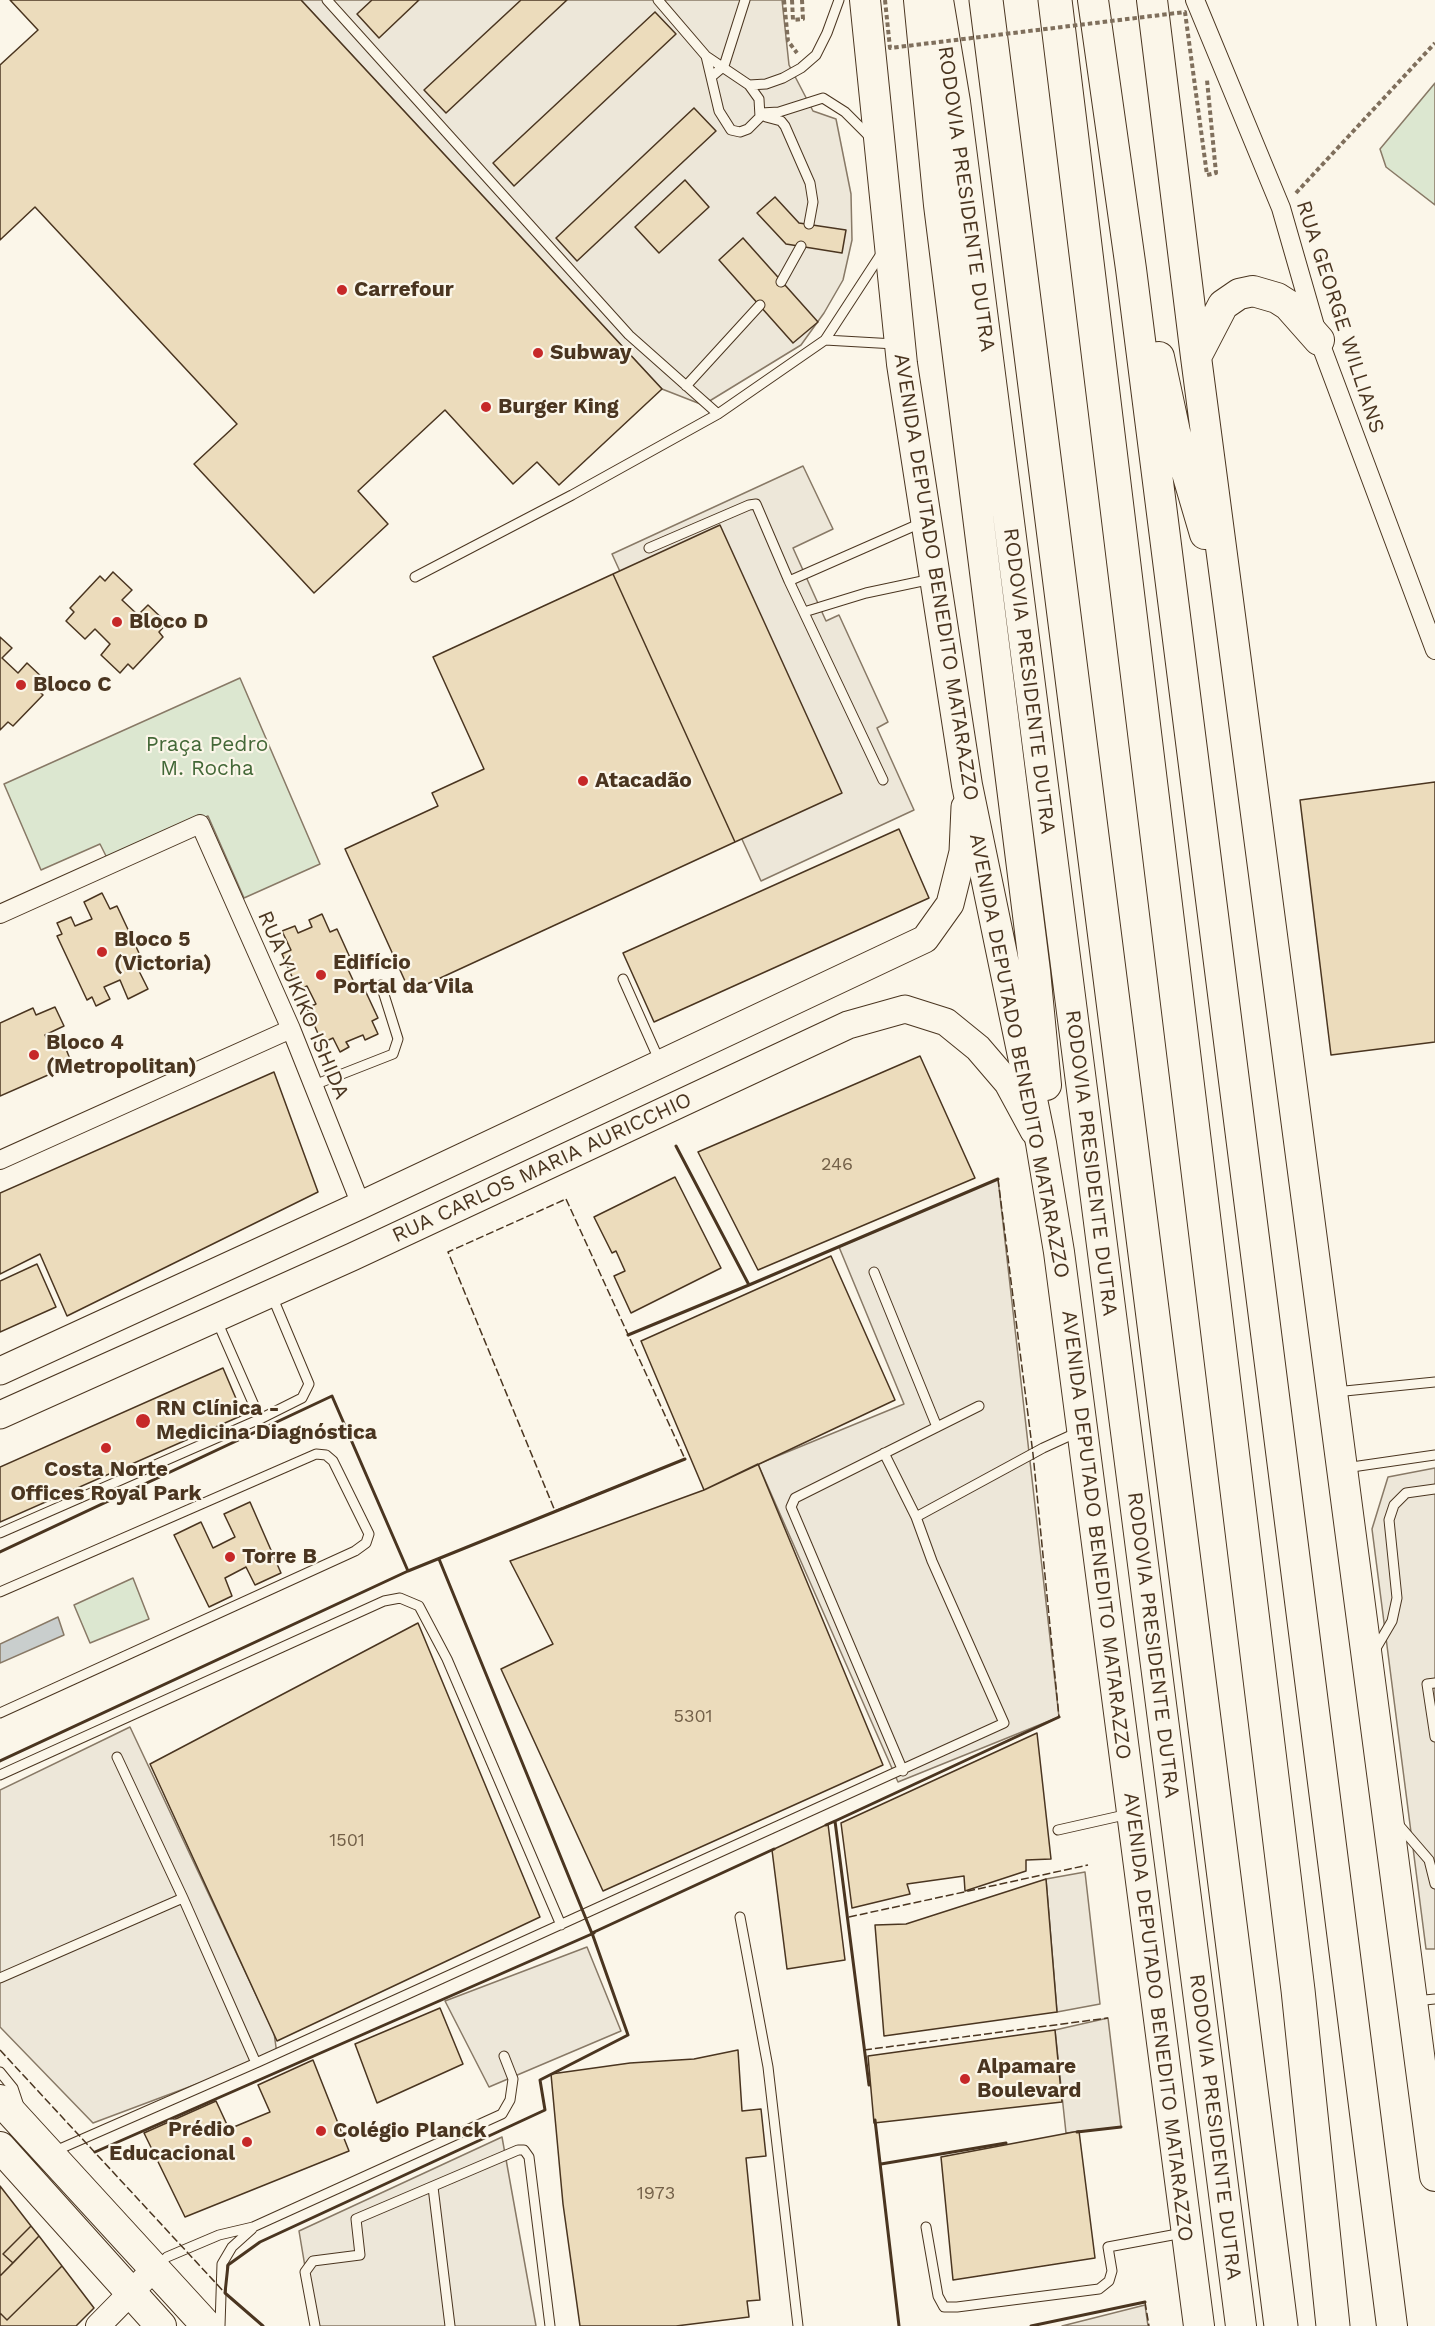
<!DOCTYPE html>
<meta charset="utf-8">
<style>
body{margin:0}
canvas{display:block;background:#fbf6e9}
</style>
<canvas width="1435" height="2326"></canvas>
<script>
const ctx = document.querySelector('canvas').getContext('2d');
ctx.lineJoin = 'round';
function paint(path, color) { ctx.fillStyle = color; ctx.fill(path, 'evenodd'); }
const shape = rows => new Path2D(rows.map(r => 'M' + r).join(''));
function stroke(path, color, width, dash) { ctx.strokeStyle = color; ctx.lineWidth = width; ctx.lineCap = dash ? 'butt' : 'round'; ctx.setLineDash(dash || []); ctx.stroke(path); }
function drawText(font, color, halo, rows, align = 'center') {
  ctx.font = font + ' "Work Sans",sans-serif'; ctx.lineWidth = 4.5; ctx.setLineDash([]); ctx.textBaseline = 'middle'; ctx.strokeStyle = halo; ctx.fillStyle = color; for (const [text, x, y, turn = 0] of rows) {
    ctx.save(); ctx.translate(x, y); ctx.rotate((+turn || 0) * Math.PI / 180); ctx.textAlign = isNaN(turn) ? turn : align; if (halo) ctx.strokeText(text, 0, 0); ctx.fillText(text, 0, 0); ctx.restore();
  }
}
const green = shape([
 [1435,83,1435,205,1386,167,1380,149,1435,83],
 [240,678,320,864,244,898,208,816,108,860,100,844,41,870,4,784,240,678],
 [133,1578,149,1619,90,1643,74,1605,133,1578]
]);
const parking = shape([
 [301,0,782,0,789,65,813,111,836,119,851,194,852,240,843,280,824,313,801,345,703,405,662,389,301,0],
 [803,466,833,529,793,548,826,621,839,615,888,722,877,728,914,810,761,881,612,554,803,466],
 [998,1179,1059,1717,898,1782,758,1464,904,1404,839,1247,998,1179],
 [1435,1468,1435,1949,1426,1949,1372,1529,1388,1477,1435,1468],
 [130,1727,274,2033,277,2054,93,2123,0,2027,0,1790,130,1727],
 [1085,1872,1100,2004,1057,2012,1046,1879,1085,1872],
 [587,1947,621,2031,489,2087,445,2001,587,1947],
 [1108,2018,1121,2127,1066,2133,1055,2030,1108,2018],
 [502,2137,536,2326,315,2326,299,2231,502,2137],
 [1145,2305,1148,2326,1062,2326,1145,2305]
]);
const water = shape([
 [58,1617,64,1635,0,1663,0,1644,58,1617]
]);
const building = shape([
 [10,0,301,0,662,389,559,485,537,462,513,484,445,410,358,491,388,524,314,593,194,464,237,424,35,207,0,240,0,65,38,30,10,0],
 [372,0,419,0,379,38,357,14,372,0],
 [521,0,567,0,446,113,424,90,521,0],
 [655,12,676,34,514,186,493,163,655,12],
 [694,108,716,131,577,261,556,238,694,108],
 [685,180,709,207,659,253,635,227,685,180],
 [775,197,799,223,846,230,842,253,786,244,757,213,775,197],
 [743,238,818,322,793,343,719,260,743,238],
 [720,525,842,793,735,842,613,574,720,525],
 [113,572,132,590,122,600,138,615,148,605,167,623,159,632,163,637,133,669,128,664,120,673,101,655,110,644,95,629,85,639,66,621,74,612,70,608,100,576,105,581,113,572],
 [613,574,735,842,410,992,345,849,438,806,432,793,484,769,433,657,613,574],
 [0,637,12,648,2,658,18,673,27,663,46,681,38,690,43,695,13,726,8,722,0,730,0,637],
 [1435,782,1435,1042,1331,1055,1300,800,1435,782],
 [899,829,929,898,654,1022,623,953,899,829],
 [102,893,110,909,117,906,146,968,139,971,148,989,128,999,120,980,104,987,110,999,96,1006,92,997,87,1000,57,936,62,934,57,923,71,917,75,926,92,919,84,902,102,893],
 [322,914,330,932,337,929,352,962,346,965,358,991,364,988,378,1018,372,1021,378,1034,365,1040,363,1035,346,1042,349,1047,340,1052,333,1038,322,1043,307,1008,316,1004,307,986,298,990,282,954,291,950,282,931,295,926,298,933,312,927,309,920,322,914],
 [55,1007,64,1026,45,1035,52,1050,64,1044,70,1059,62,1063,64,1068,0,1096,0,1023,33,1008,36,1015,55,1007],
 [920,1056,975,1178,758,1270,698,1152,920,1056],
 [274,1072,318,1192,67,1316,40,1254,0,1274,0,1193,274,1072],
 [675,1177,721,1268,631,1313,614,1276,625,1271,616,1251,612,1253,594,1217,675,1177],
 [831,1256,895,1400,704,1490,641,1341,831,1256],
 [37,1264,56,1307,0,1332,0,1281,37,1264],
 [223,1368,243,1415,0,1522,0,1467,223,1368],
 [758,1464,883,1765,603,1891,501,1669,553,1644,510,1561,704,1490,758,1464],
 [250,1502,281,1573,255,1585,246,1567,225,1578,232,1596,209,1607,174,1535,201,1522,213,1548,235,1537,224,1514,250,1502],
 [418,1623,540,1917,277,2041,150,1764,418,1623],
 [1037,1733,1051,1859,1026,1860,1026,1871,965,1891,964,1876,907,1884,910,1894,852,1908,841,1823,1037,1733],
 [828,1824,845,1960,787,1969,772,1850,828,1824],
 [1046,1879,1057,2012,884,2036,875,1925,906,1924,1046,1879],
 [440,2008,463,2064,377,2103,355,2044,440,2008],
 [1055,2030,1062,2102,874,2123,868,2056,1055,2030],
 [738,2050,742,2111,761,2109,766,2156,746,2158,760,2300,747,2301,749,2317,676,2326,580,2326,563,2204,551,2074,630,2063,694,2059,738,2050],
 [313,2060,349,2151,185,2217,144,2133,216,2101,229,2129,270,2112,258,2085,313,2060],
 [1079,2131,1095,2258,953,2280,941,2157,1079,2131],
 [0,2186,31,2226,3,2254,13,2263,0,2276,0,2186],
 [31,2226,39,2236,13,2263,3,2254,31,2226],
 [39,2236,62,2266,7,2320,0,2313,0,2276,39,2236],
 [62,2266,94,2308,76,2326,0,2326,0,2313,7,2320,62,2266]
]);
const path = shape([
 [784,0,788,41,797,53],
 [792,0,793,20,803,19,802,0],
 [1296,193,1435,43]
]);
const service = shape([
 [327,0,629,335,718,414],
 [658,0,706,56,719,111,731,130,740,132,748,129,760,117,759,99,749,85],
 [706,56,749,85,766,84,783,78,801,68,816,55,827,33,839,0],
 [711,77,724,66,745,0],
 [761,113,779,112,823,98,845,112,871,138],
 [766,117,781,121,785,126,810,183,813,202,809,224],
 [781,282,801,246],
 [825,340,895,344],
 [686,386,760,305],
 [649,548,749,505,756,504,789,581,883,780],
 [415,577,572,495,718,414,825,340,883,251],
 [789,581,921,523],
 [804,612,866,593,932,579],
 [623,979,660,1062],
 [314,1085,393,1054,398,1039,381,985],
 [874,1272,937,1427],
 [1335,1392,1435,1382],
 [260,1419,302,1398,309,1384,272,1296],
 [1345,1468,1435,1455],
 [916,1517,1043,1448,1078,1432],
 [0,1533,260,1419,217,1321],
 [0,1592,316,1454,326,1455,333,1461,369,1534,366,1543,355,1551,0,1713],
 [1375,1650,1392,1621,1397,1598,1389,1520,1394,1505,1406,1493,1435,1489],
 [1435,1683,1427,1684,1435,1737],
 [117,1757,183,1898,256,2063,1004,1723,932,1561,916,1517,884,1453],
 [903,1771,791,1507,795,1498,979,1406],
 [0,1775,384,1601,400,1598,419,1606,447,1659,561,1925],
 [1398,1824,1429,1860,1435,1884],
 [1058,1830,1129,1814],
 [740,1917,768,2067,798,2326],
 [0,1978,183,1898],
 [1415,2001,1435,1999],
 [0,2072,13,2088,18,2103],
 [55,2151,256,2063],
 [433,2187,450,2326],
 [926,2227,938,2296,944,2307,957,2307,1099,2289,1109,2281,1112,2271,1108,2247,1183,2233],
 [158,2265,167,2257,219,2235,253,2227,502,2114,510,2100,513,2079,504,2056],
 [220,2326,222,2264,232,2247,252,2229],
 [315,2326,305,2272,313,2261,360,2255,356,2219,518,2150,524,2150,529,2157,550,2326]
]);
const minor = shape([
 [1195,0,1281,208,1319,340,1435,650],
 [0,914,200,824,291,1029,361,1205],
 [0,1160,291,1029]
]);
const tertiary = shape([
 [98,2326,154,2269]
]);
const secondary = shape([
 [0,1371,361,1205,925,939,950,904,963,852,965,807],
 [0,1415,352,1257,848,1025,905,1009,946,1022,978,1048,1008,1083,1034,1131]
]);
const primary = shape([
 [865,0,902,364,967,785,1041,1143,1059,1252,1199,2326],
 [919,0,939,205,1035,971,1046,1085],
 [938,0,955,102,1241,2326],
 [1093,0,1131,269,1392,2326],
 [1152,0,1196,357,1435,2176],
 [1159,357,1175,432,1205,534],
 [1196,357,1223,305,1239,294,1253,291,1277,298,1288,305,1319,340],
 [0,2100,207,2326],
 [0,2147,161,2326]
]);
const motorway = shape([
 [986,0,1281,2326],
 [1055,0,1298,1990,1333,2326]
]);
const pathBridge = shape([
 [885,0,890,48,1185,12,1207,175,1216,173,1207,80]
]);
const fence = shape([
 [998,1179,1033,1454,1059,1717],
 [566,1199,685,1459,555,1511,448,1252,566,1199],
 [849,1917,1088,1865],
 [0,2050,225,2293],
 [864,2050,1108,2018],
 [1145,2302,1149,2326]
]);
const wall = shape([
 [749,1285,998,1179],
 [628,1335,749,1285,676,1146],
 [0,1552,332,1396,408,1571,0,1761],
 [439,1559,593,1936],
 [408,1571,685,1459],
 [833,1822,1059,1717],
 [826,1825,835,1821,869,2085],
 [875,2120,899,2326],
 [1077,2132,1121,2127],
 [95,2152,594,1933],
 [881,2164,1006,2143],
 [263,2326,225,2293,228,2265,260,2242,545,2110,540,2080,628,2035,592,1933,774,1849],
 [1031,2326,1145,2302]
]);
const markers = [
 [342,290,6,"#c62828"],
 [538,353,6,"#c62828"],
 [486,407,6,"#c62828"],
 [117,622,6,"#c62828"],
 [21,685,6,"#c62828"],
 [583,781,6,"#c62828"],
 [102,952,6,"#c62828"],
 [321,975,6,"#c62828"],
 [34,1055,6,"#c62828"],
 [143,1421,8,"#c62828"],
 [106,1448,6,"#c62828"],
 [230,1557,6,"#c62828"],
 [965,2079,6,"#c62828"],
 [321,2131,6,"#c62828"],
 [247,2142,6,"#c62828"]
];
const numberNames = [
 ["246",837,1165],
 ["5301",693,1717],
 ["1501",347,1841],
 ["1973",656,2194]
];
const streetNames = [
 ["RODOVIA PRESIDENTE DUTRA",966,199,82],
 ["RUA GEORGE WILLIANS",1340,317,72],
 ["AVENIDA DEPUTADO BENEDITO MATARAZZO",936,577,81],
 ["RODOVIA PRESIDENTE DUTRA",1029,681,83],
 ["RUA YUKIKO ISHIDA",303,1005,67],
 ["AVENIDA DEPUTADO BENEDITO MATARAZZO",1019,1056,79],
 ["RODOVIA PRESIDENTE DUTRA",1091,1163,83],
 ["RUA CARLOS MARIA AURICCHIO",542,1168,-25],
 ["AVENIDA DEPUTADO BENEDITO MATARAZZO",1096,1535,83],
 ["RODOVIA PRESIDENTE DUTRA",1153,1645,83],
 ["AVENIDA DEPUTADO BENEDITO MATARAZZO",1158,2017,83],
 ["RODOVIA PRESIDENTE DUTRA",1215,2127,83]
];
const poiNames = [
 ["Carrefour",354,290],
 ["Subway",550,353],
 ["Burger King",498,407],
 ["Bloco D",129,622],
 ["Bloco C",33,685],
 ["Atacadão",595,781],
 ["Bloco 5",114,940],
 ["(Victoria)",114,964],
 ["Edifício",333,963],
 ["Portal da Vila",333,987],
 ["Bloco 4",46,1043],
 ["(Metropolitan)",46,1067],
 ["RN Clínica -",156,1409],
 ["Medicina Diagnóstica",156,1433],
 ["Costa Norte",106,1470,"center"],
 ["Offices Royal Park",106,1494,"center"],
 ["Torre B",242,1557],
 ["Alpamare",977,2067],
 ["Boulevard",977,2091],
 ["Prédio",235,2130,"right"],
 ["Educacional",235,2154,"right"],
 ["Colégio Planck",333,2131]
];
const parkNames = [
 ["Praça Pedro",207,745],
 ["M. Rocha",207,769]
];
paint(green, '#dce7d0');
stroke(green, '#887966', 1.5);
paint(parking, '#ede7d9');
stroke(parking, '#887966', 1.5);
paint(water, '#c9cecd');
stroke(water, '#887966', 1.5);
paint(building, '#ecdcbc');
stroke(building, '#4a3520', 1.5);
stroke(service, '#4a3520', 11);
stroke(minor, '#4a3520', 20);
stroke(tertiary, '#4a3520', 26);
stroke(secondary, '#4a3520', 29);
stroke(primary, '#4a3520', 32);
stroke(motorway, '#4a3520', 35);
stroke(path, '#7f6f5c', 4, [4.5, 3]);
stroke(service, '#fbf6e9', 9);
stroke(minor, '#fbf6e9', 18);
stroke(tertiary, '#fbf6e9', 24);
stroke(secondary, '#fbf6e9', 27);
stroke(primary, '#fbf6e9', 30);
stroke(motorway, '#fbf6e9', 33);
stroke(pathBridge, '#7f6f5c', 4, [4.5, 3]);
stroke(fence, '#4a3520', 1.5, [8, 3]);
stroke(wall, '#4a3520', 3);
for (const [x, y, r, color] of markers) { const dot = new Path2D(); dot.arc(x, y, r, 0, 2 * Math.PI); ctx.fillStyle = color; ctx.fill(dot); stroke(dot, '#fbf6e9', 2); }
drawText('18px', '#725f47', null, numberNames);
drawText('21px', '#4a3520', '#fbf6e9', streetNames);
drawText('bold 21px', '#4a3520', '#fbf6e9', poiNames, 'left');
drawText('21px', '#436837', '#fbf6e9', parkNames);
</script>
